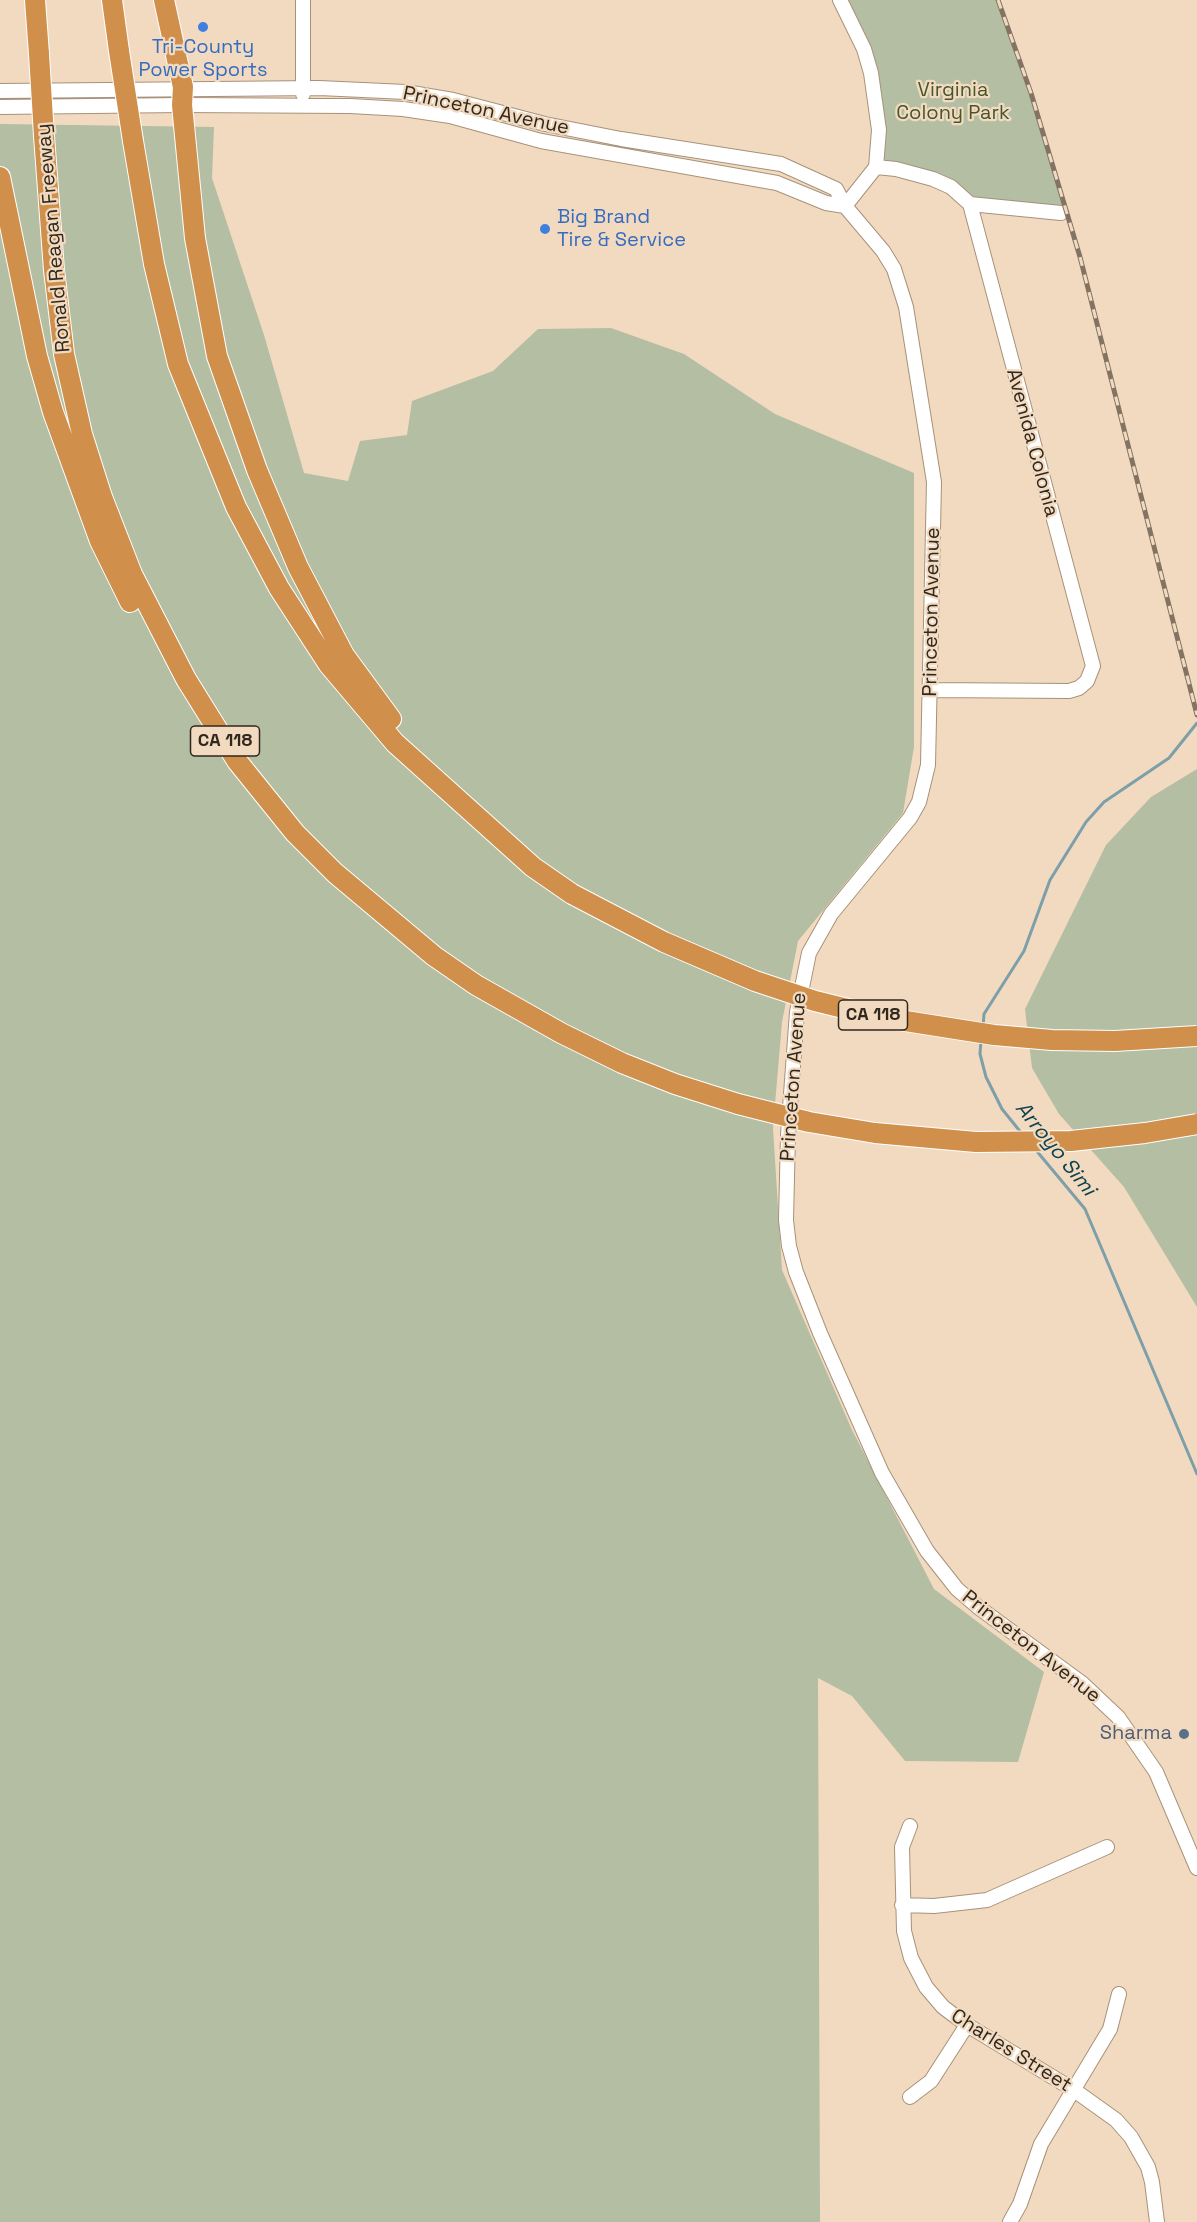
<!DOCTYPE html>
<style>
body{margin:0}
canvas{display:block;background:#f2dac0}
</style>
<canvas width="1197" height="2222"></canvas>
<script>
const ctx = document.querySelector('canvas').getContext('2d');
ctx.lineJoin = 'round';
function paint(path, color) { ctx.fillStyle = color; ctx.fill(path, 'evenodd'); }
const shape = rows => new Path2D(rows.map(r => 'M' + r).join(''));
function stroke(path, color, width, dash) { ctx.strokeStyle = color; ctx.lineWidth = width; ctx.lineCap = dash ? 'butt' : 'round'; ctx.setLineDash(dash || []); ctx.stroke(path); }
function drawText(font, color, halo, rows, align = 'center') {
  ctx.font = font + ' "Space Grotesk",sans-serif'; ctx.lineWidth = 4.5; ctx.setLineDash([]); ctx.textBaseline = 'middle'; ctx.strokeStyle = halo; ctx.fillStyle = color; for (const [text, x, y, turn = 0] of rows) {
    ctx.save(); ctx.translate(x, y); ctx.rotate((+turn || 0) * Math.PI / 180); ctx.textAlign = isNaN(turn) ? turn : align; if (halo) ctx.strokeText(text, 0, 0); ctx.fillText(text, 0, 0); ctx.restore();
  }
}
const green = shape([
 [840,0,998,0,1031,93,1067,214,970,204,951,187,876,167,871,73],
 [0,124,214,127,212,178,264,335,304,473,348,481,360,441,407,435,412,401,493,371,538,329,611,328,684,354,775,414,914,473,914,747,903,813,798,941,782,1022,773,1128,782,1270,852,1430,934,1589,1044,1672,1018,1762,905,1761,852,1696,818,1678,820,2222,0,2222],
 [1197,769,1197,1307,1124,1187,1059,1114,1032,1068,1025,1009,1106,845,1151,797]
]);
const stream = shape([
 [983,1027,984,1014,1024,951,1050,880,1086,822,1104,802,1169,758,1197,723],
 [981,1040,980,1054,986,1077,1002,1109,1023,1135],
 [1035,1149,1085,1209,1197,1474]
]);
const minor = shape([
 [840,0,864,49,871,73,879,130,876,167,845,206],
 [0,91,319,88,406,92,453,100,545,124,621,139,781,164,836,189,845,206,883,251,894,269,906,307,934,482,928,765,919,802,910,818,831,914,809,953,797,1012,788,1135,786,1220,789,1246,796,1272,820,1333,882,1473,927,1551,957,1589,978,1607,1083,1684,1118,1717,1156,1772,1197,1868],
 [303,94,303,0],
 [0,107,182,105,350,106,403,109,450,116,541,141,777,183,826,203,845,206],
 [876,167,896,169,933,179,951,187,970,204,1061,213],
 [931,690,1069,691,1079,688,1087,681,1093,666,970,204],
 [910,1826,902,1847,904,1931,911,1958,926,1987,943,2007,967,2025,1074,2090,1116,2120,1131,2137,1148,2167,1152,2182,1157,2222],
 [902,1905,934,1906,987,1900,1107,1847],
 [910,2097,931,2081,967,2025],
 [1010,2222,1020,2204,1041,2144,1110,2029,1119,1994]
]);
const highway = shape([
 [35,0,39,54],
 [112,0,119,51],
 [164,0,183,87,182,105,195,238,217,356,257,470,298,567,344,655,391,719],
 [44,136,54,270,64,354,82,434,102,497,132,574,186,679,237,761,295,833,335,873,434,956,476,985,561,1033,622,1063,675,1084,738,1104],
 [133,141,154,264,178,364,236,507,279,588,329,665,395,743,533,867,572,894],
 [0,177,37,356,53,412,100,541,130,602]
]);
const rail = shape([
 [998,0,1031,93,1080,257,1197,715]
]);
const highwayBridge = shape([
 [119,51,133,141],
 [39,54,44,136],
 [572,894,664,942,755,981,815,1001,880,1017,994,1035,1052,1040,1115,1041,1197,1036],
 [738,1104,809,1122,875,1133,976,1142,1071,1141,1145,1133,1197,1124]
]);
const markers = [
 [203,27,6,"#3f7fe0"],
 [545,229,6,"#3f7fe0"],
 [1184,1734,6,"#5c6f8a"]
];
const shields = [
 [225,741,69],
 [873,1015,69]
];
const shieldNames = [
 ["CA 118",225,741],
 ["CA 118",873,1015]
];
const shopNames = [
 ["Tri-County",203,48],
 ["Power Sports",203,71],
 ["Big Brand",557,218,"left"],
 ["Tire & Service",557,241,"left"]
];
const parkNames = [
 ["Virginia",953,91],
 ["Colony Park",953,114]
];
const streetNames = [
 ["Princeton Avenue",486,111,12],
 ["Ronald Reagan Freeway",54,238,-95],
 ["Avenida Colonia",1032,443,75],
 ["Princeton Avenue",932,612,-89],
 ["Princeton Avenue",794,1077,-86],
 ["Princeton Avenue",1031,1647,38],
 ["Charles Street",1011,2051,32]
];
const serviceNames = [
 ["Sharma",1172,1734]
];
const waterNames = [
 ["Arroyo Simi",1055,1149,51]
];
paint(green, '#b3bea3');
stroke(stream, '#7d9fa9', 3);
stroke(minor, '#a79279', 16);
stroke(highway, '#fff', 22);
stroke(minor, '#fff', 14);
stroke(highway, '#d0904b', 20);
stroke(rail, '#837363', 5);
stroke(rail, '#f2dac0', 3, [9]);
stroke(highwayBridge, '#fff', 22, []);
stroke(highwayBridge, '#d0904b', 20);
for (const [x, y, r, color] of markers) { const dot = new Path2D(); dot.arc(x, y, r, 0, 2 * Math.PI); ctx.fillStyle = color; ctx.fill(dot); stroke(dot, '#f2dac0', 2); }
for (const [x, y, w] of shields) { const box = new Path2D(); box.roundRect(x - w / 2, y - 15, w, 30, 4.5); ctx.fillStyle = '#f2dac0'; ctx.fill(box); stroke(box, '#30271d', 1.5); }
drawText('bold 18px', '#30271d', null, shieldNames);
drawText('20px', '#366cbe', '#f2dac0', shopNames);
drawText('20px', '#46572a', '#f2dac0', parkNames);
drawText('20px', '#30271d', '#f2dac0', streetNames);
drawText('20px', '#4e5e75', '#f2dac0', serviceNames, 'right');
drawText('italic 21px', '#0e424e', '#f2dac0', waterNames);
</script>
